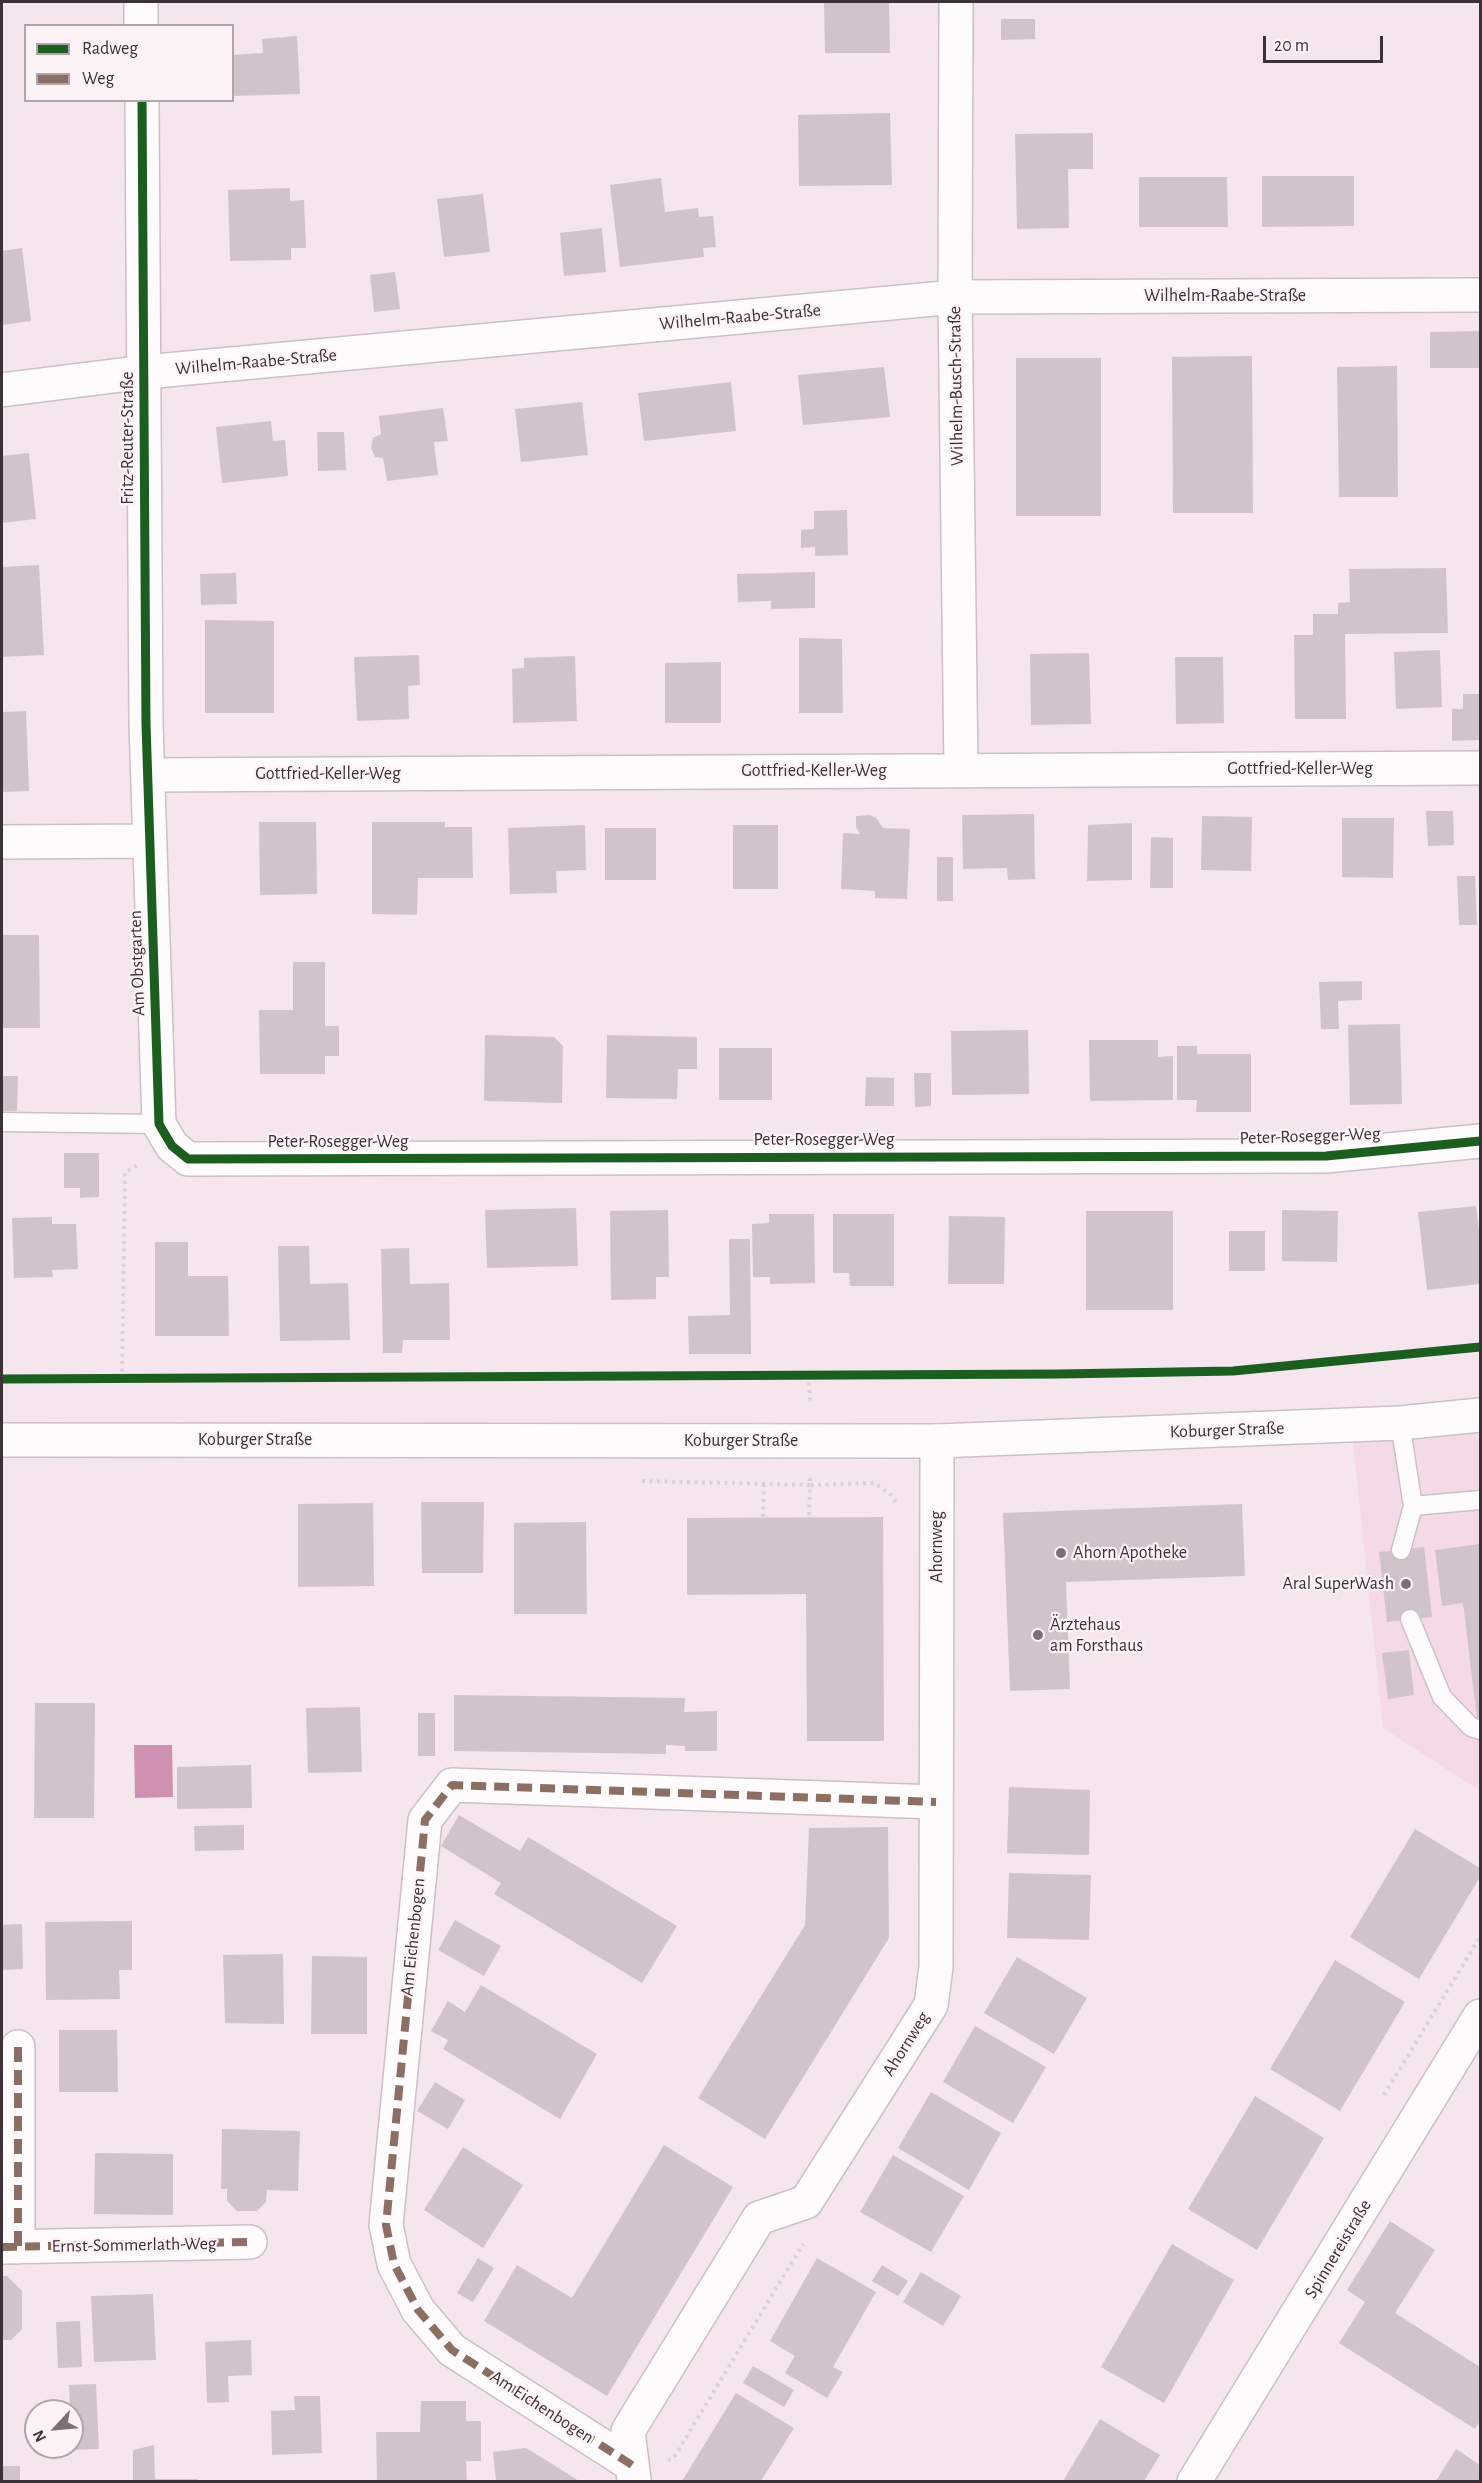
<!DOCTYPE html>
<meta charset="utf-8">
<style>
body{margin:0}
#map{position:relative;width:1482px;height:2483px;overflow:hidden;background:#f5e6ed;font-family:"Alegreya Sans",sans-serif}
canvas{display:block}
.frame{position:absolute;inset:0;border:3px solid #3b3136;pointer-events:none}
.legend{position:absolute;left:24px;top:24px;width:210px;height:78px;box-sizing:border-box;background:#fdf3f7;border:2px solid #afa5aa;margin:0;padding:8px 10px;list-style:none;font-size:18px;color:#3b3136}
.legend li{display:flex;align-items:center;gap:12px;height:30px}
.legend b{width:30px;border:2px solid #afa5aa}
.north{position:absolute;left:24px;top:2399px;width:60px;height:60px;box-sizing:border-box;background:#fdf3f7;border:2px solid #afa5aa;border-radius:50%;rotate:244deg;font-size:16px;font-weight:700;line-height:24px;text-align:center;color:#3b3136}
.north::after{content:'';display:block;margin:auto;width:21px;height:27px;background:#7c7076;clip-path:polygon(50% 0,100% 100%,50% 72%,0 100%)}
.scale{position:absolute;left:1263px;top:36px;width:120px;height:27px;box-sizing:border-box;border:3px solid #3b3136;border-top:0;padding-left:8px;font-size:18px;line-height:21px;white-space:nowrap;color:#3b3136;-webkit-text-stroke:4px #fdf3f7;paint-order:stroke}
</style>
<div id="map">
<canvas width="1482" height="2483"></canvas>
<div class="frame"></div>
<ul class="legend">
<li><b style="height:8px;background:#1b5e20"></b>Radweg</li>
<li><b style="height:8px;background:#8d6e63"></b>Weg</li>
</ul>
<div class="north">N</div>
<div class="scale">20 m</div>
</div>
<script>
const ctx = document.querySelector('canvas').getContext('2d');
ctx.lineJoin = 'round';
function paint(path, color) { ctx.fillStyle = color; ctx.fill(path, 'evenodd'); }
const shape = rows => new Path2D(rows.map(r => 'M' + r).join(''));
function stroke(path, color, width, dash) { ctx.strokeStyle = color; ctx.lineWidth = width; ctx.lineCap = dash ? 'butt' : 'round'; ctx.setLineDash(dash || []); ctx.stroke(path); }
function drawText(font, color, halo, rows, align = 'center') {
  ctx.font = font + ' "Alegreya Sans",sans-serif'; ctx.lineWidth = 4.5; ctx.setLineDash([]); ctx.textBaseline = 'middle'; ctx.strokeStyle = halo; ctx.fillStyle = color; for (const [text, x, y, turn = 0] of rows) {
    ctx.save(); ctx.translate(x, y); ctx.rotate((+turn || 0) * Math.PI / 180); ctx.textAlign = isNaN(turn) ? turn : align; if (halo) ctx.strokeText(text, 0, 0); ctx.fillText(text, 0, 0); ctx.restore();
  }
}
const built = shape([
 [1480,1415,1480,1791,1383,1728,1351,1425]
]);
const water = shape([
 [134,1745,172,1745,173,1797,135,1798]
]);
const building = shape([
 [824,2,889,2,890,53,825,53],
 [1001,19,1035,19,1035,39,1001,40],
 [297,36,300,94,232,96,232,55,263,53,262,39],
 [890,113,892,185,799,186,798,115],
 [1093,133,1093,169,1068,169,1069,228,1017,229,1015,134],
 [1262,176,1354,176,1354,226,1262,227],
 [1139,177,1227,177,1228,227,1139,227],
 [661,178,665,212,698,208,699,217,713,216,716,247,703,248,704,257,620,267,610,185],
 [290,188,290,201,304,200,306,248,291,248,291,260,230,261,228,190],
 [483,194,490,252,444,257,437,199],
 [602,228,606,272,564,276,560,233],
 [22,248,31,321,2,325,2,251],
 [395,272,400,309,374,312,370,275],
 [1480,331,1480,368,1430,368,1430,332],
 [1252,356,1253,513,1173,513,1172,357],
 [1016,358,1101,358,1101,516,1016,516],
 [1397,366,1398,497,1339,497,1337,367],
 [884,367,890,417,803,425,798,375],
 [731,382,736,431,644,441,638,393],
 [582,402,588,455,521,462,515,409],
 [443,408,448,441,434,442,438,475,387,481,383,458,375,457,371,448,373,438,381,434,379,416],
 [271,421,273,441,285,440,288,476,222,483,216,427],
 [317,432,344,432,346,470,318,471],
 [29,453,36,519,2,523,2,456],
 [847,510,848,555,815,556,815,547,801,548,801,530,814,529,814,511],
 [39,565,44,655,2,657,2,567],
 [1446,568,1448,633,1345,634,1346,719,1295,719,1294,635,1313,635,1313,614,1338,614,1338,603,1350,602,1349,569],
 [815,572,815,608,771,609,771,601,738,602,737,574],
 [236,573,237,604,201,605,200,574],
 [205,620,274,621,274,713,205,713],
 [799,638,842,639,843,713,799,713],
 [1440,650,1442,707,1396,709,1394,652],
 [1089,653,1091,724,1031,725,1030,654],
 [419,655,420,685,408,686,409,719,357,721,354,657],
 [575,656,577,721,513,723,512,669,524,668,524,658],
 [1175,657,1223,657,1224,723,1176,724],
 [721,662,721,723,665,723,665,663],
 [1463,694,1480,694,1480,740,1452,741,1452,709,1463,709],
 [26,711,29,791,2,792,2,712],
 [1426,811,1453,811,1454,845,1428,846],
 [1034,814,1035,879,1008,880,1007,868,963,869,962,815],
 [870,815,876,818,883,828,910,829,907,899,875,898,875,891,841,889,843,833,860,834,856,827,856,816],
 [1202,816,1252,817,1251,871,1201,870],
 [1342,818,1394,818,1393,878,1342,877],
 [259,822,316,822,317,894,260,895],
 [372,822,445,822,445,827,472,827,473,878,418,878,417,915,372,914],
 [1132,823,1132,880,1087,881,1088,825],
 [585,825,586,870,556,871,557,893,510,894,508,828],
 [733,825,778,825,778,889,733,889],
 [605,828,656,828,656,880,605,880],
 [1151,837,1173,838,1173,888,1150,888],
 [937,857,953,857,953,901,937,901],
 [1457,876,1475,876,1477,925,1459,925],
 [2,935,39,935,40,1028,2,1028],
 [293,962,325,962,325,1026,339,1026,339,1056,325,1056,325,1074,260,1074,259,1010,293,1010],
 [1362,981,1362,1000,1338,1001,1339,1029,1321,1029,1319,982],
 [1400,1024,1402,1104,1350,1105,1348,1025],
 [1028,1030,1029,1094,952,1095,951,1031],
 [485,1035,554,1037,563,1046,562,1103,484,1101],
 [607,1035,697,1037,697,1069,678,1069,677,1099,606,1098],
 [1089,1040,1158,1040,1158,1057,1173,1056,1173,1100,1090,1101],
 [1177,1046,1197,1046,1197,1054,1251,1054,1251,1112,1196,1112,1197,1100,1177,1100],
 [719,1048,772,1048,772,1100,719,1100],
 [914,1073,931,1073,931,1106,915,1107],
 [2,1076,18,1076,17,1111,2,1111],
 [866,1077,894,1078,894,1106,865,1106],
 [64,1153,99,1153,99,1197,80,1198,80,1188,64,1188],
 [1476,1206,1480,1240,1480,1284,1427,1290,1418,1212],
 [576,1208,578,1266,487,1268,485,1210],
 [668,1210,669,1277,656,1277,656,1299,611,1300,610,1211],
 [1282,1210,1338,1211,1337,1262,1282,1261],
 [1086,1211,1173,1211,1173,1310,1086,1310],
 [769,1214,814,1214,815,1283,770,1284,770,1277,753,1277,752,1224,769,1223],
 [833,1214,894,1214,894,1286,850,1286,849,1273,833,1273],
 [949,1216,1005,1217,1004,1284,948,1284],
 [52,1217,52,1224,76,1224,78,1269,52,1270,53,1277,14,1278,12,1218],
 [1229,1231,1265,1231,1265,1271,1229,1271],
 [729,1239,750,1239,751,1354,689,1354,688,1316,730,1315],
 [155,1242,188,1242,188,1276,228,1276,229,1336,155,1336],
 [278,1246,309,1246,310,1284,348,1283,350,1340,280,1341],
 [409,1248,410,1284,449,1283,450,1340,403,1340,402,1353,383,1353,381,1249],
 [421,1502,484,1502,483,1573,422,1573],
 [373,1503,374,1586,298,1587,298,1504],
 [1242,1504,1245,1576,1066,1582,1070,1689,1010,1691,1003,1513],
 [883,1517,884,1741,807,1741,806,1594,687,1595,687,1518],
 [586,1522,587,1614,514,1614,514,1523],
 [1480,1544,1480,1718,1477,1718,1463,1603,1442,1606,1435,1550],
 [1424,1547,1432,1617,1387,1622,1379,1552],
 [1409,1650,1414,1695,1388,1699,1382,1653],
 [454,1695,685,1698,684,1712,717,1711,717,1751,685,1751,685,1746,666,1745,666,1754,454,1751],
 [35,1703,95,1703,94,1818,34,1818],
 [360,1707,362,1772,308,1773,306,1708],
 [418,1713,435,1713,435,1756,418,1756],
 [251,1765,252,1808,177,1809,177,1767],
 [1009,1787,1090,1790,1089,1855,1007,1853],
 [459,1815,520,1851,528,1837,677,1926,642,1983,494,1894,501,1883,441,1846],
 [244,1825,244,1850,195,1851,194,1826],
 [888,1827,889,1938,765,2139,698,2098,805,1925,809,1828],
 [1415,1829,1480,1868,1480,1877,1419,1979,1350,1937],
 [1009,1873,1091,1875,1089,1940,1007,1938],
 [455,1920,501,1946,484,1976,438,1950],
 [132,1921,132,1970,119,1970,120,1999,46,2000,45,1922],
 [22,1924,23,1969,2,1970,2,1925],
 [283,1954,284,2024,225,2023,223,1955],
 [312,1956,367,1957,367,2034,311,2034],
 [1017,1957,1087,1998,1054,2054,984,2013],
 [1335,1960,1405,2002,1340,2111,1270,2069],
 [481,1985,597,2054,560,2119,443,2049,448,2040,431,2031,448,2001,465,2012],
 [975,2026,1046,2067,1013,2123,943,2082],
 [59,2030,117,2030,118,2092,59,2092],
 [435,2082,465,2100,448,2129,417,2111],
 [931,2092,1001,2133,969,2190,898,2148],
 [1255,2096,1324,2138,1257,2250,1188,2209],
 [222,2129,300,2131,298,2191,267,2190,266,2202,257,2211,237,2211,227,2201,227,2189,221,2189],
 [664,2145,733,2187,607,2396,484,2321,517,2265,572,2298],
 [463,2147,523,2185,483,2248,424,2210],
 [95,2153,173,2154,173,2215,94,2214],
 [893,2155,964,2196,931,2252,860,2212],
 [1390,2221,1435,2250,1395,2313,1480,2367,1480,2421,1475,2429,1339,2343,1365,2302,1347,2290],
 [1172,2244,1234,2280,1164,2403,1101,2367],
 [478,2258,494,2268,473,2302,457,2293],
 [817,2258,876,2292,833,2367,843,2372,827,2398,785,2373,795,2356,770,2341],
 [882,2265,908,2281,898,2296,872,2281],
 [921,2272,961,2296,943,2326,903,2302],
 [2,2276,7,2276,22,2291,22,2329,11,2340,2,2340],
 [153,2294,156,2360,94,2362,91,2296],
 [80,2321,82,2367,58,2368,56,2322],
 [251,2340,252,2375,228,2376,229,2402,207,2403,205,2342],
 [753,2366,794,2390,784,2407,743,2383],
 [96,2384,99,2449,71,2450,72,2411,70,2411,69,2385],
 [736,2393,794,2428,761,2481,682,2481],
 [294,2396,320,2396,322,2453,272,2455,271,2411,295,2410],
 [421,2401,466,2401,466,2421,481,2421,481,2461,466,2461,467,2481,377,2481,376,2432,420,2432],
 [1100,2419,1160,2455,1144,2481,1063,2481],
 [154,2445,155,2479,198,2479,198,2481,133,2481,133,2450],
 [526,2448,549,2462,579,2481,496,2481,493,2452],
 [1456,2449,1480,2465,1480,2481,1436,2481],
 [2,2466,20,2466,20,2481,2,2481]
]);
const path = shape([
 [809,1375,810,1405],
 [2,1379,1060,1374,1233,1371,1480,1347],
 [122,1379,125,1172,140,1164],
 [810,1478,810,1485,875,1483,891,1495,898,1505],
 [642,1481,810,1485,809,1517],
 [763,1517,764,1485],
 [1384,2095,1480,1937],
 [668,2460,673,2459,803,2244]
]);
const service = shape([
 [2,1122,159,1124],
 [1400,1423,1413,1506,1480,1500],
 [1401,1550,1413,1506],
 [1410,1619,1442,1697,1471,1727,1480,1730]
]);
const minor = shape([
 [141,2,141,26],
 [956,2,955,297,961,770],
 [142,100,146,724,159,1124,172,1146,188,1159,1326,1156,1480,1141],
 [2,390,145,372,955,297,1480,295],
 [148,775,1480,768],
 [2,842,150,841],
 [18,2047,18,2247],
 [2,2247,250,2242],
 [632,2465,452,2350,418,2310,394,2264,386,2225,425,1820,452,1785,936,1802],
 [634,2480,628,2431,759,2218,806,2202,931,2005,936,1967,937,1441],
 [1194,2482,1480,2016]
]);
const secondary = shape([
 [2,1440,937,1441,1400,1423,1480,1415]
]);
const quiet = shape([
 [18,2047,18,2247],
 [2,2247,250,2242],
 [632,2465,452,2350,418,2310,394,2264,386,2225,425,1820,452,1785,936,1802]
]);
const cycleway = shape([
 [142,100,146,724,159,1124,172,1146,188,1159,1326,1156,1480,1141],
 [2,1379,1060,1374,1233,1371,1480,1347]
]);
const markers = [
 [1061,1553,6,"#7c7076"],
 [1406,1584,6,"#7c7076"],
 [1038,1635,6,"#7c7076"]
];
const streetNames = [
 ["Wilhelm-Raabe-Straße",1225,296],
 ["Wilhelm-Raabe-Straße",740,317,-5],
 ["Wilhelm-Raabe-Straße",256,362,-5],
 ["Wilhelm-Busch-Straße",956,386,-91],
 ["Fritz-Reuter-Straße",128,438,-90],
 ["Gottfried-Keller-Weg",1300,769],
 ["Gottfried-Keller-Weg",814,771],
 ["Gottfried-Keller-Weg",328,774],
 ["Am Obstgarten",137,963,-92],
 ["Peter-Rosegger-Weg",1310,1136,-2],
 ["Peter-Rosegger-Weg",824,1140],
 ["Peter-Rosegger-Weg",338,1142],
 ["Koburger Straße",1227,1430,-2],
 ["Koburger Straße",255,1440],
 ["Koburger Straße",741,1441],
 ["Ahornweg",937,1547,-90],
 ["Am Eichenbogen",413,1937,-84],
 ["Ahornweg",906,2044,-58],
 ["Ernst-Sommerlath-Weg",134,2245,-1],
 ["Spinnereistraße",1338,2249,-59],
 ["Am Eichenbogen",542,2407,33]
];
const poiNames = [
 ["Ahorn Apotheke",1073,1553],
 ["Aral SuperWash",1394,1584,"right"],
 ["Ärztehaus",1050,1625],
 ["am Forsthaus",1050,1646]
];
paint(built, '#f4dae6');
paint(water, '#ce91b1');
paint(building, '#d0c4ca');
stroke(service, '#cbc0c5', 21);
stroke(minor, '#cbc0c5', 36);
stroke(secondary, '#cbc0c5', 36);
stroke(path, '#d7d2d5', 4, [3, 4.5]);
stroke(service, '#fefbfc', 18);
stroke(minor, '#fefbfc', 33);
stroke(secondary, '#fefbfc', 33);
stroke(quiet, '#8d6e63', 8, [15, 8]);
stroke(cycleway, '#1b5e20', 9);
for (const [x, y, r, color] of markers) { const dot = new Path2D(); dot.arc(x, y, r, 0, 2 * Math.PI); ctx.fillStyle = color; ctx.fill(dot); stroke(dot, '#fdf3f7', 2); }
drawText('18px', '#3b3136', '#fdf3f7', streetNames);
drawText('18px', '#3b3136', '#fdf3f7', poiNames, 'left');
</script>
